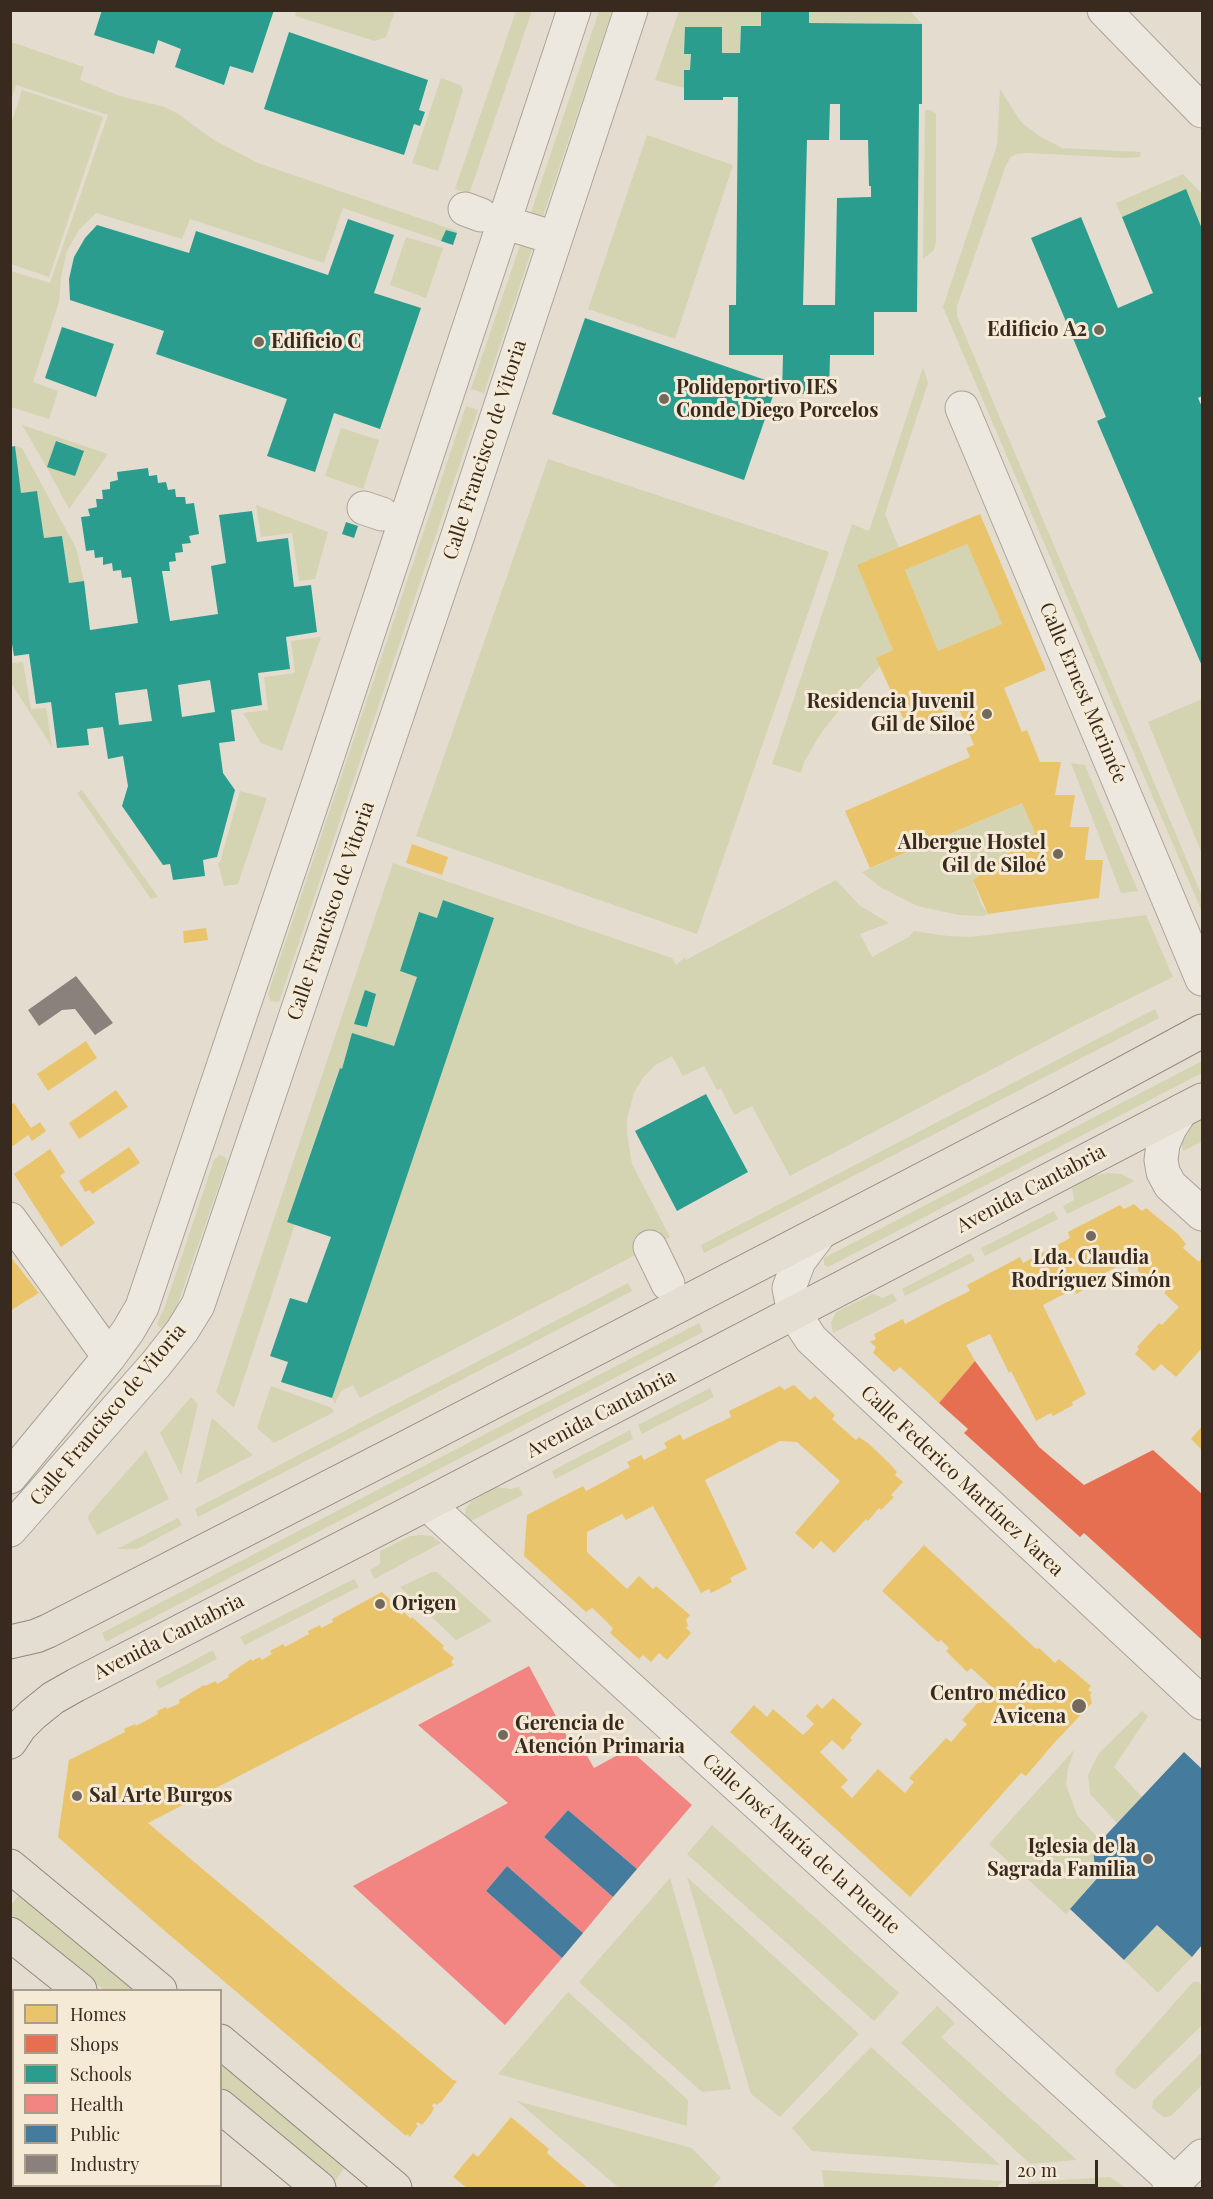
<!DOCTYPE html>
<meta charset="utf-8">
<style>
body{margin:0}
#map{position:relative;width:1213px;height:2199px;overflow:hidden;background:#e4ddcf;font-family:"Playfair Display",serif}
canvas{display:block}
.frame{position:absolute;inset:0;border:12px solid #382a1f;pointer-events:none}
.legend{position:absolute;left:12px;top:1989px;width:210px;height:198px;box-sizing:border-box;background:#f5ead5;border:2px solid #a99d8c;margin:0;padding:8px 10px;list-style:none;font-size:18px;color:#382a1f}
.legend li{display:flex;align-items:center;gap:12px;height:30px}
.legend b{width:30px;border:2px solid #a99d8c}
.scale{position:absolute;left:1006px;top:2160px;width:92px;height:27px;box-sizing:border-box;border:3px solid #382a1f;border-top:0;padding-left:8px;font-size:18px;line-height:21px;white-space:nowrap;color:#382a1f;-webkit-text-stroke:4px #f5ead5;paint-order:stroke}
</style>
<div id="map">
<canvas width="1213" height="2199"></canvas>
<div class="frame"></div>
<ul class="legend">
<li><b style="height:16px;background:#e9c46a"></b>Homes</li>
<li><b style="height:16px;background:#e76f51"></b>Shops</li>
<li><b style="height:16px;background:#2a9d8f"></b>Schools</li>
<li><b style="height:16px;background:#f28482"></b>Health</li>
<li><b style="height:16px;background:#457b9d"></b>Public</li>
<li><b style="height:16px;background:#8a817c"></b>Industry</li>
</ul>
<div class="scale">20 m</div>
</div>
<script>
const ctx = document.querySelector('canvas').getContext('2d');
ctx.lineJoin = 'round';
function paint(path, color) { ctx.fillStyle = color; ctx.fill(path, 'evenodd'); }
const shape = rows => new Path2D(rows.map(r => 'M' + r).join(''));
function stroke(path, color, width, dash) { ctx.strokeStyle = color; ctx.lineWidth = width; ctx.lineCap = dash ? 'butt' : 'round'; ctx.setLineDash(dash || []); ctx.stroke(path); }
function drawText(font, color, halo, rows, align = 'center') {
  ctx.font = font + ' "Playfair Display",serif'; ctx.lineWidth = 6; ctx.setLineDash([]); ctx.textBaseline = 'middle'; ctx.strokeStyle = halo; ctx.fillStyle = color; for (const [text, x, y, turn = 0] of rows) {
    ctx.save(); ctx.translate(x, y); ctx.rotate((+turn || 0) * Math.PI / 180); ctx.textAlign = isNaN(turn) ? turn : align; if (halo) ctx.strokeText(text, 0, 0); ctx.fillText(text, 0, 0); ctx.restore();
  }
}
const green = shape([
 [909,10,922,24,809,23,809,11],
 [296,11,296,10,395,11,386,37,375,41,295,16],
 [516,11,532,11,469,194,455,189],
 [599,11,612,11,542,219,530,215],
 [679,11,761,11,761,26,741,26,740,53,722,53,721,27,685,27,684,54,691,54,690,70,684,70,684,88,655,80],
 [11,42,84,67,80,80,120,96,165,107,178,114,214,140,258,163,457,231,457,233,446,230,441,241,343,208,324,263,190,219,182,239,96,213,79,230,67,251,61,277,59,302,33,382,58,391,49,419,11,407,11,271,50,283,108,115,16,85,11,101],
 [441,78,460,85,463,90,438,171,412,163],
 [1000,89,1021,122,1039,136,1062,148,1141,152,1140,157,1123,158,1029,153,1016,154,1011,157,1006,165,968,275,957,306,957,316,1202,896,1202,912,943,307,997,145],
 [22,90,103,117,49,277,11,264,11,124],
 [925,110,931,110,936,114,936,242,934,250,923,259],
 [647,135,733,165,675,339,588,309],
 [1183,174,1202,194,1202,229,1186,190,1122,217,1116,203],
 [406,237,443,248,426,298,390,285],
 [521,242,533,246,484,393,471,389],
 [923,367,928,383,885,514,899,548,858,565,893,650,877,658,880,666,845,703,821,733,804,762,801,773,772,764,852,524,869,531],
 [466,406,478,410,279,1002,271,1001,268,994],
 [22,425,108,454,69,509,46,466],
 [341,428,379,440,363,489,325,476],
 [15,446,22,448,76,548,84,581,69,583,62,536,44,538,37,492,21,493],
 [548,459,829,552,697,934,416,836],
 [256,505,328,532,315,579,299,581,292,533,261,537],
 [967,544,1002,624,938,651,905,570],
 [321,637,282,751,261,743,243,713,268,710,264,677,295,673,291,641],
 [23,662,31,709,46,708,52,747,11,683,11,663],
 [1202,699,1202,854,1148,722],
 [1071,763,1085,765,1138,891,1121,893],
 [82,790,158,897,151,899,77,793],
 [240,791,267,798,238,884,224,886,218,863,220,862],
 [1022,803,1035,833,973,880,981,904,988,914,983,916,959,915,917,906,880,887,862,872],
 [393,863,672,958,676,965,685,957,686,960,836,880,859,905,889,923,860,934,872,957,909,937,914,931,948,936,971,937,1146,915,1173,977,1076,1025,790,1176,752,1106,734,1115,721,1088,717,1090,704,1066,683,1076,672,1056,654,1066,642,1079,634,1093,627,1119,627,1133,632,1164,670,1237,360,1398,353,1385,341,1391,335,1404,332,1398,494,918,443,900,437,918,420,913,400,971,417,977,394,1046,352,1034,342,1069,339,1069,287,1221,295,1224,234,1408,216,1392],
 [1155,1009,1159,1018,704,1253,701,1245],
 [1202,1061,1202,1073,828,1267,824,1265,824,1258],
 [1202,1119,1202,1142,1183,1151,1181,1141,1185,1133,1195,1122],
 [219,1155,225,1157,227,1162,176,1309,166,1326,160,1328,157,1324,159,1319,164,1309,214,1160],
 [1108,1173,1121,1174,1135,1181,1067,1214,1063,1206,1074,1200,1072,1188,1094,1176],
 [1054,1211,1058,1219,985,1256,981,1248],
 [971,1253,975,1261,905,1296,902,1289],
 [628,1283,632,1291,198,1517,195,1509],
 [893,1293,897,1301,833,1333,831,1323,836,1312,873,1294,883,1298],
 [699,1323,703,1332,106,1642,102,1633],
 [271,1386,332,1408,334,1412,274,1443,257,1428],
 [710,1388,714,1397,642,1434,638,1425],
 [191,1397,198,1404,181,1475,160,1433],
 [212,1418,253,1455,196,1484],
 [630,1430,633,1439,555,1479,552,1471],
 [146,1450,169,1499,97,1535,88,1519,89,1514],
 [497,1487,511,1489,519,1487,523,1495,467,1523,465,1515,466,1508,472,1501],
 [178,1518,182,1525,137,1549,117,1549],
 [421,1535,432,1536,441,1543,374,1579,370,1570,380,1564,380,1551,410,1536],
 [432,1572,437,1572,492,1621,456,1640,400,1587],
 [354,1579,359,1587,245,1645,240,1637],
 [213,1650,217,1659,159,1689,155,1681],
 [1142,1711,1148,1716,1114,1767,1142,1797,1117,1823,1090,1794,1088,1775,1099,1753],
 [1074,1750,1068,1769,1066,1784,1077,1815,1101,1841,1093,1849,1095,1868,1101,1874,1066,1914,989,1844],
 [712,1825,899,1993,874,2021,687,1854],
 [687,1877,859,2034,780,2117,751,2094],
 [670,1878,731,2089,702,2092,579,1982],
 [20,1894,135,1990,104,1990,11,1914,10,1906],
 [1157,1925,1192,1957,1158,1993,1124,1960],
 [1193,1982,1199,1982,1202,1986,1202,2025,1136,2089,1132,2088,1115,2074,1115,2070],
 [568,1992,688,2100,687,2126,498,2074],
 [937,2006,955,2023,941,2037,1077,2160,1030,2164,901,2043],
 [871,2047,1000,2165,812,2151,792,2128],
 [1202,2052,1202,2085,1171,2116,1164,2117,1152,2108,1153,2101],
 [220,2062,346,2166,335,2181,221,2087],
 [517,2101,692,2148,721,2178,712,2188,619,2188],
 [822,2170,1003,2181,996,2188,824,2188],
 [1110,2177,1126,2188,1024,2188,1029,2182]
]);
const homes = shape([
 [980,514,1046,670,1004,688,1022,732,1027,730,1040,762,1061,762,1055,795,1075,795,1070,827,1089,827,1085,860,1103,860,1099,898,988,914,973,880,1035,833,1022,803,870,868,845,811,970,757,966,748,974,745,958,707,908,729,876,658,893,650,857,565],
 [967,544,1002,624,938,651,905,570],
 [412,844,448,857,442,875,406,863],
 [206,928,208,940,184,943,183,931],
 [86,1041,97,1058,48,1091,37,1074],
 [116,1090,128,1107,79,1139,69,1123],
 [14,1103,31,1128,40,1122,46,1131,32,1141,28,1135,10,1148,10,1105],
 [129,1147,140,1163,92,1194,90,1190,85,1192,79,1181],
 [50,1149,65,1172,60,1176,95,1223,61,1247,14,1174],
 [1134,1204,1142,1211,1146,1208,1178,1234,1186,1244,1183,1248,1199,1262,1202,1257,1202,1348,1176,1377,1161,1364,1154,1371,1135,1354,1139,1349,1137,1347,1159,1323,1162,1325,1179,1307,1164,1293,1166,1291,1153,1279,1151,1282,1138,1271,1138,1265,1122,1264,1099,1276,1101,1280,1076,1294,1074,1289,1043,1305,1086,1394,1072,1402,1073,1405,1053,1416,1051,1413,1036,1421,1011,1371,1009,1373,990,1334,966,1345,975,1361,939,1403,900,1367,894,1372,873,1353,876,1347,870,1342,876,1339,874,1334,903,1319,905,1324,945,1303,970,1291,967,1285,1020,1257,1023,1263,1046,1251,1070,1238,1068,1232,1120,1205,1124,1209],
 [10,1256,39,1293,10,1311],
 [794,1385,810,1400,815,1396,835,1415,832,1419,856,1440,859,1437,869,1444,889,1463,897,1472,895,1475,903,1482,891,1495,894,1497,881,1510,879,1508,868,1521,866,1519,834,1553,821,1541,813,1549,795,1533,840,1481,797,1442,780,1441,705,1480,747,1569,730,1578,732,1582,711,1593,709,1589,701,1593,653,1506,626,1520,622,1514,587,1532,587,1552,627,1589,639,1576,653,1589,656,1586,690,1615,686,1620,688,1625,686,1628,691,1633,667,1660,659,1653,651,1662,643,1655,639,1659,610,1633,613,1628,602,1617,592,1608,586,1612,524,1556,527,1515,583,1486,586,1491,605,1481,630,1467,627,1462,641,1455,644,1460,667,1448,664,1443,680,1434,683,1440,731,1417,729,1411,780,1386,784,1390],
 [1202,1426,1202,1450,1191,1439],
 [924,1545,1034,1647,1037,1649,1039,1648,1055,1663,1059,1659,1091,1686,1088,1690,1092,1693,1090,1695,1092,1703,1054,1743,1026,1776,1021,1773,910,1897,730,1732,754,1705,767,1717,773,1709,803,1735,814,1724,806,1716,817,1704,822,1709,833,1698,862,1724,850,1738,852,1740,843,1750,832,1740,820,1752,848,1780,841,1787,852,1798,878,1769,905,1793,914,1782,909,1778,946,1738,951,1742,967,1724,962,1720,983,1697,987,1701,995,1690,971,1668,967,1672,946,1651,949,1648,941,1640,938,1642,882,1591],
 [382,1592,394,1603,391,1606,402,1615,404,1612,411,1619,412,1617,444,1646,442,1648,454,1658,451,1662,454,1665,148,1823,453,2080,457,2081,442,2101,437,2105,434,2103,432,2106,434,2108,431,2114,422,2125,418,2122,416,2124,418,2126,410,2137,407,2134,406,2136,159,1926,58,1837,69,1760,125,1732,124,1729,135,1724,136,1726,158,1714,157,1711,166,1707,167,1709,180,1703,179,1700,204,1685,205,1686,216,1681,217,1684,229,1677,228,1675,251,1659,252,1661,260,1657,262,1660,272,1654,270,1651,283,1644,285,1647,309,1634,308,1631,320,1625,321,1628,333,1622,332,1619],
 [14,2073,14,2186,141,2186,144,2188,10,2188,10,2077],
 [511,2117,549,2149,547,2153,588,2188,467,2188,453,2177,473,2153,478,2157]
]);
const shops = shape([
 [975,1361,1039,1447,1084,1485,1153,1450,1202,1494,1202,1640,1084,1533,1080,1537,964,1433,968,1429,939,1403]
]);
const schools = shape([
 [102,10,274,10,253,73,230,66,224,85,175,67,181,49,158,40,154,54,94,35],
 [761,10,809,10,809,23,922,24,922,104,919,104,917,312,874,312,874,355,830,355,829,394,782,394,783,355,729,355,729,305,736,305,738,97,723,97,723,100,684,100,684,70,690,70,691,54,684,54,685,27,722,27,722,53,740,53,741,26,761,26],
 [830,104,840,104,840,140,868,140,869,186,871,186,871,197,837,198,835,305,803,305,807,140,829,140],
 [289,32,428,80,419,110,425,112,420,126,414,124,404,155,264,109],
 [1186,189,1202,229,1202,396,1198,398,1202,407,1202,666,1097,421,1106,417,1031,238,1081,217,1118,308,1153,293,1122,217],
 [348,219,394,235,374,293,421,308,380,429,334,413,315,472,267,456,287,399,156,354,164,331,70,300,69,279,74,257,85,238,97,225,189,253,196,231,328,275],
 [446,230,457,233,453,245,441,241],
 [585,318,777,384,744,480,552,414],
 [62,327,114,344,96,397,45,378],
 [56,441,84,451,75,476,47,467],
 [15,446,21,493,37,491,44,538,62,536,69,583,84,581,90,630,138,623,131,577,122,578,121,570,113,571,112,563,103,565,103,557,95,558,94,550,86,551,81,517,90,516,88,509,97,507,96,499,103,499,102,490,110,489,110,482,118,480,117,472,148,468,149,476,157,475,158,483,166,482,168,490,175,489,176,497,185,497,186,504,194,503,199,534,189,536,191,543,182,544,183,552,175,553,176,561,169,562,170,571,162,571,170,621,218,614,211,566,226,563,219,515,252,511,257,542,288,538,294,587,311,585,317,632,286,637,290,669,258,673,262,705,231,710,235,741,219,743,223,773,235,790,217,857,203,860,205,876,173,880,170,864,163,865,122,806,128,786,123,756,108,759,103,727,87,729,89,745,57,748,51,702,36,704,29,654,14,656,10,632,10,447],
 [210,680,215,712,182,717,178,685],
 [147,689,152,721,119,725,115,693],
 [346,522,358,526,354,538,342,534],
 [443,900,494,918,332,1398,281,1382,288,1362,270,1356,290,1298,307,1303,331,1237,287,1222,340,1068,342,1069,352,1033,394,1046,417,977,400,971,419,912,437,918],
 [365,990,376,994,367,1027,354,1024],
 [706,1094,748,1172,677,1211,635,1131]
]);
const health = shape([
 [529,1666,572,1746,579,1742,594,1768,629,1749,692,1805,637,1869,568,1810,544,1837,613,1897,583,1933,507,1866,486,1891,562,1958,505,2025,353,1886,508,1803,418,1725]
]);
const public = shape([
 [1184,1752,1202,1769,1202,1945,1192,1957,1157,1925,1124,1960,1070,1909,1101,1874,1095,1868,1093,1849],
 [568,1810,637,1869,613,1897,544,1837],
 [507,1866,583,1933,562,1958,486,1891]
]);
const industry = shape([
 [76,976,113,1023,95,1035,75,1009,62,1010,39,1026,28,1010]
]);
const minor = shape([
 [1104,10,1202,111],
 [465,209,481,215],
 [503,222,555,238],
 [962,408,1202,979],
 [364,508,382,514],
 [1181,1111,1170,1128,1163,1144,1161,1160,1163,1172,1170,1185,1202,1214],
 [10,1219,109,1357],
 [820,1233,799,1261,789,1288,794,1313,811,1339,1202,1703],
 [650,1247,668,1284],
 [10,1477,109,1357,128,1331,142,1307,324,767,574,10],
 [427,1504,1175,2183],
 [10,1530,156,1364,182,1331,198,1305,457,538,631,10],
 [1169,2188,1202,2156]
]);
const major = shape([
 [10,1642,36,1636,48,1631,401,1450,1054,1111,1202,1031],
 [10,1742,20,1727,32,1715,53,1698,76,1685,427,1504,1202,1100],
 [10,1866,160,1990],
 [10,1934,80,1990],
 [220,2041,395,2188],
 [220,2106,319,2188]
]);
const markers = [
 [1099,330,6,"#74695d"],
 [259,342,6,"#74695d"],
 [664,399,6,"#74695d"],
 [987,714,6,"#74695d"],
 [1058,854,6,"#74695d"],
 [1091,1236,6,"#74695d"],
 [380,1604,6,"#74695d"],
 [1079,1706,8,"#74695d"],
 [503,1735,6,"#74695d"],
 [77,1796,6,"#74695d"],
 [1148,1859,6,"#74695d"]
];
const poiNames = [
 ["Edificio A2",1087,330],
 ["Edificio C",271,342,"left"],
 ["Polideportivo IES",676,388,"left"],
 ["Conde Diego Porcelos",676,411,"left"],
 ["Residencia Juvenil",975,702],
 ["Gil de Siloé",975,725],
 ["Albergue Hostel",1046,843],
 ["Gil de Siloé",1046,866],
 ["Lda. Claudia",1091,1258,"center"],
 ["Rodríguez Simón",1091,1281,"center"],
 ["Origen",392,1604,"left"],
 ["Centro médico",1066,1694],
 ["Avicena",1066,1717],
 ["Gerencia de",515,1724,"left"],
 ["Atención Primaria",515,1747,"left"],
 ["Sal Arte Burgos",89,1796,"left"],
 ["Iglesia de la",1136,1847],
 ["Sagrada Familia",1136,1870]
];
const streetNames = [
 ["Calle Francisco de Vitoria",485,450,-72],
 ["Calle Ernest Merimée",1083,693,67],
 ["Calle Francisco de Vitoria",331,911,-71],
 ["Avenida Cantabria",1031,1189,-28],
 ["Avenida Cantabria",601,1414,-28],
 ["Calle Francisco de Vitoria",108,1415,-50],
 ["Calle Federico Martínez Varea",962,1481,43],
 ["Avenida Cantabria",169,1637,-27],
 ["Calle José María de la Puente",801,1844,42]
];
paint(green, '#d4d3b2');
paint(homes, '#e9c46a');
paint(shops, '#e76f51');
paint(schools, '#2a9d8f');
paint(health, '#f28482');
paint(public, '#457b9d');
paint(industry, '#8a817c');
stroke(minor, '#aaa297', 35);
stroke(major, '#8f887e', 35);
stroke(minor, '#ece8e0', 33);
stroke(major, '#e4ddd2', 33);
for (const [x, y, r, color] of markers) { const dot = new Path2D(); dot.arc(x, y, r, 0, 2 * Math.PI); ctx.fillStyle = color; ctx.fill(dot); stroke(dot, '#f5ead5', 2); }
drawText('bold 20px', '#382a1f', '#f5ead5', poiNames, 'right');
drawText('20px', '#382a1f', '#f5ead5', streetNames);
</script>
